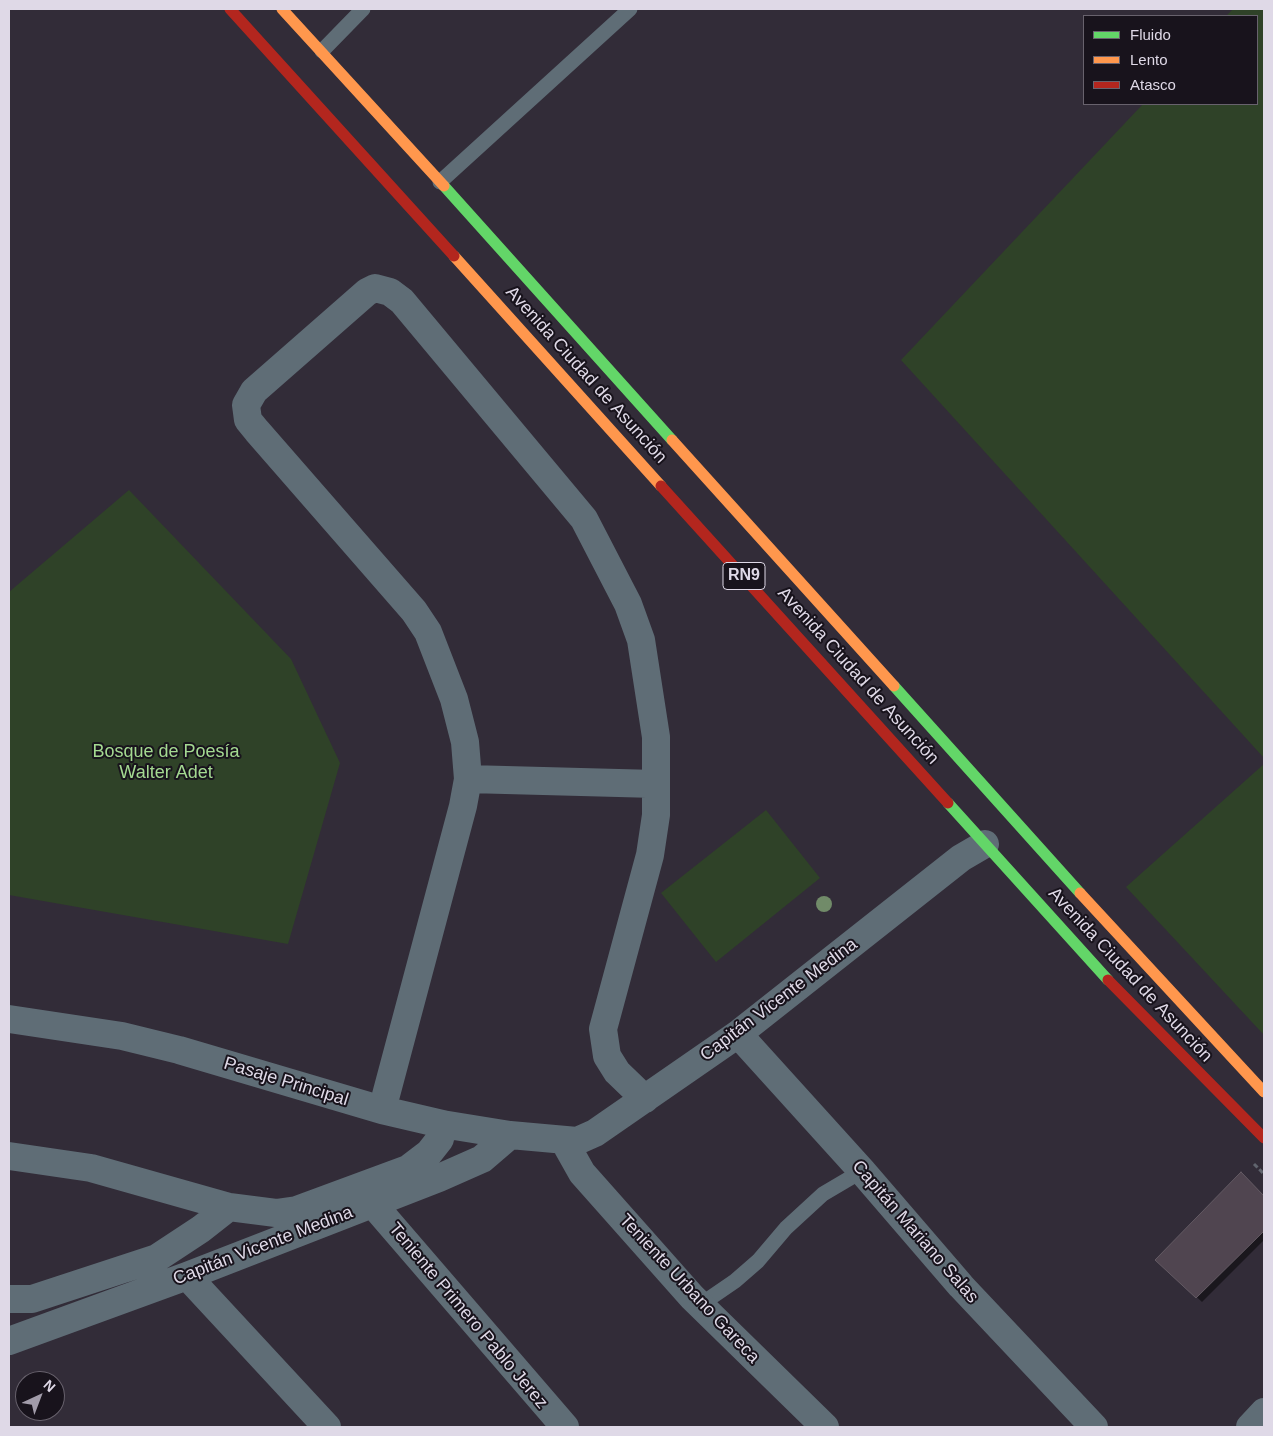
<!DOCTYPE html>
<meta charset="utf-8">
<style>
body{margin:0}
#map{position:relative;width:1273px;height:1436px;overflow:hidden;background:#322c38;font-family:Helvetica,sans-serif}
canvas{display:block}
.frame{position:absolute;inset:0;border:10px solid #dfd9e7;pointer-events:none}
.legend{position:absolute;left:1083px;top:15px;width:175px;height:90px;box-sizing:border-box;background:#18131c;border:1px solid #68626d;margin:0;padding:6px 9px;list-style:none;font-size:15px;color:#dfd9e7}
.legend li{display:flex;align-items:center;gap:10px;height:25px}
.legend b{width:25px;border:1px solid #68626d}
.north{position:absolute;left:15px;top:1371px;width:50px;height:50px;box-sizing:border-box;background:#18131c;border:1px solid #68626d;border-radius:50%;rotate:43deg;font-size:14px;font-weight:700;line-height:20px;text-align:center;color:#dfd9e7}
.north::after{content:'';display:block;margin:auto;width:18px;height:22px;background:#a29caa;clip-path:polygon(50% 0,100% 100%,50% 72%,0 100%)}
</style>
<div id="map">
<canvas width="1273" height="1436"></canvas>
<div class="frame"></div>
<ul class="legend">
<li><b style="height:6px;background:#63d668"></b>Fluido</li>
<li><b style="height:6px;background:#ff974d"></b>Lento</li>
<li><b style="height:6px;background:#b3261e"></b>Atasco</li>
</ul>
<div class="north">N</div>
</div>
<script>
const ctx = document.querySelector('canvas').getContext('2d');
ctx.lineJoin = 'round';
function paint(path, color) { ctx.fillStyle = color; ctx.fill(path, 'evenodd'); }
const shape = rows => new Path2D(rows.map(r => 'M' + r).join(''));
function stroke(path, color, width, dash) { ctx.strokeStyle = color; ctx.lineWidth = width; ctx.lineCap = dash ? 'butt' : 'round'; ctx.setLineDash(dash || []); ctx.stroke(path); }
function drawText(font, color, halo, rows, align = 'center') {
  ctx.font = font + ' Helvetica,sans-serif'; ctx.lineWidth = 4; ctx.setLineDash([]); ctx.textBaseline = 'middle'; ctx.strokeStyle = halo; ctx.fillStyle = color; for (const [text, x, y, turn = 0] of rows) {
    ctx.save(); ctx.translate(x, y); ctx.rotate((+turn || 0) * Math.PI / 180); ctx.textAlign = isNaN(turn) ? turn : align; if (halo) ctx.strokeText(text, 0, 0); ctx.fillText(text, 0, 0); ctx.restore();
  }
}
const green = shape([
 [1233,9,1264,9,1264,758,901,360,1143,104,1257,104,1257,16,1226,16],
 [129,490,291,659,340,763,288,944,9,895,9,592],
 [1264,764,1264,1035,1126,887],
 [766,810,820,878,716,962,661,893]
]);
const shadow = shape([
 [1241,1174,1264,1197,1264,1240,1202,1302,1157,1260]
]);
const building = shape([
 [1241,1172,1264,1196,1264,1231,1196,1298,1155,1260,1241,1172]
]);
const path = shape([
 [1254,1164,1264,1174]
]);
const lane = shape([
 [322,51,363,9],
 [440,182,630,9],
 [700,1305,735,1281,758,1261,786,1228,823,1194,862,1171]
]);
const street = shape([
 [468,779,656,784],
 [9,1019,122,1036,179,1050,382,1110,442,1124,510,1135,577,1141,595,1133,738,1034,961,858,985,844],
 [738,1034,862,1171,961,1286,1094,1427],
 [382,1110,463,806,468,779,465,742,454,699,428,632,414,611,257,431,248,420,246,405,254,391,367,292,375,288,390,292,402,301,584,519,628,604,641,640,656,737,656,815,650,855,603,1029,607,1056,617,1072,645,1099],
 [564,1141,582,1173,692,1297,825,1427],
 [9,1156,91,1168,229,1207],
 [372,1203,565,1427],
 [187,1276,327,1427],
 [9,1299,32,1299,157,1258,201,1229,229,1207,276,1213,297,1210,408,1169,429,1153,440,1139,442,1124],
 [9,1341,187,1276,439,1178,482,1159,510,1135],
 [1250,1427,1264,1412]
]);
const fast = shape([
 [444,186,672,440],
 [894,686,1080,893],
 [948,803,1108,980]
]);
const slow = shape([
 [282,9,444,186],
 [454,256,661,486],
 [672,440,894,686],
 [1080,893,1264,1092]
]);
const jam = shape([
 [230,9,454,256],
 [661,486,948,803],
 [1108,980,1264,1138]
]);
const trees = [
 [824,904]
];
const shields = [
 [744,576,42]
];
const shieldNames = [
 ["RN9",744,576]
];
const streetNames = [
 ["Avenida Ciudad de Asunción",586,375,48],
 ["Avenida Ciudad de Asunción",858,676,48],
 ["Avenida Ciudad de Asunción",1130,975,47],
 ["Capitán Vicente Medina",779,1000,-37],
 ["Pasaje Principal",286,1082,17],
 ["Capitán Mariano Salas",915,1232,49],
 ["Capitán Vicente Medina",263,1246,-21],
 ["Teniente Urbano Gareca",689,1289,47],
 ["Teniente Primero Pablo Jerez",468,1316,50]
];
const parkNames = [
 ["Bosque de Poesía",166,752],
 ["Walter Adet",166,773]
];
paint(green, '#2f4228');
paint(shadow, '#0007');
paint(building, '#504550');
stroke(building, '#645b64', 1);
stroke(path, '#60646e', 3, [5, 2.5]);
stroke(lane, '#5f6d76', 15);
stroke(street, '#5f6d76', 28);
stroke(fast, '#63d668', 11);
stroke(slow, '#ff974d', 11);
stroke(jam, '#b3261e', 11);
ctx.fillStyle = '#718b69';
for (const [x, y] of trees) { ctx.beginPath(); ctx.arc(x, y, 8, 0, 2 * Math.PI); ctx.fill(); }
for (const [x, y, w] of shields) { const box = new Path2D(); box.roundRect(x - w / 2, y - 13.5, w, 27, 4); ctx.fillStyle = '#18131c'; ctx.fill(box); stroke(box, '#dfd9e7', 1); }
drawText('bold 16px', '#dfd9e7', null, shieldNames);
drawText('18px', '#dfd9e7', '#18131c', streetNames);
drawText('18px', '#a4d991', '#18131c', parkNames);
</script>
